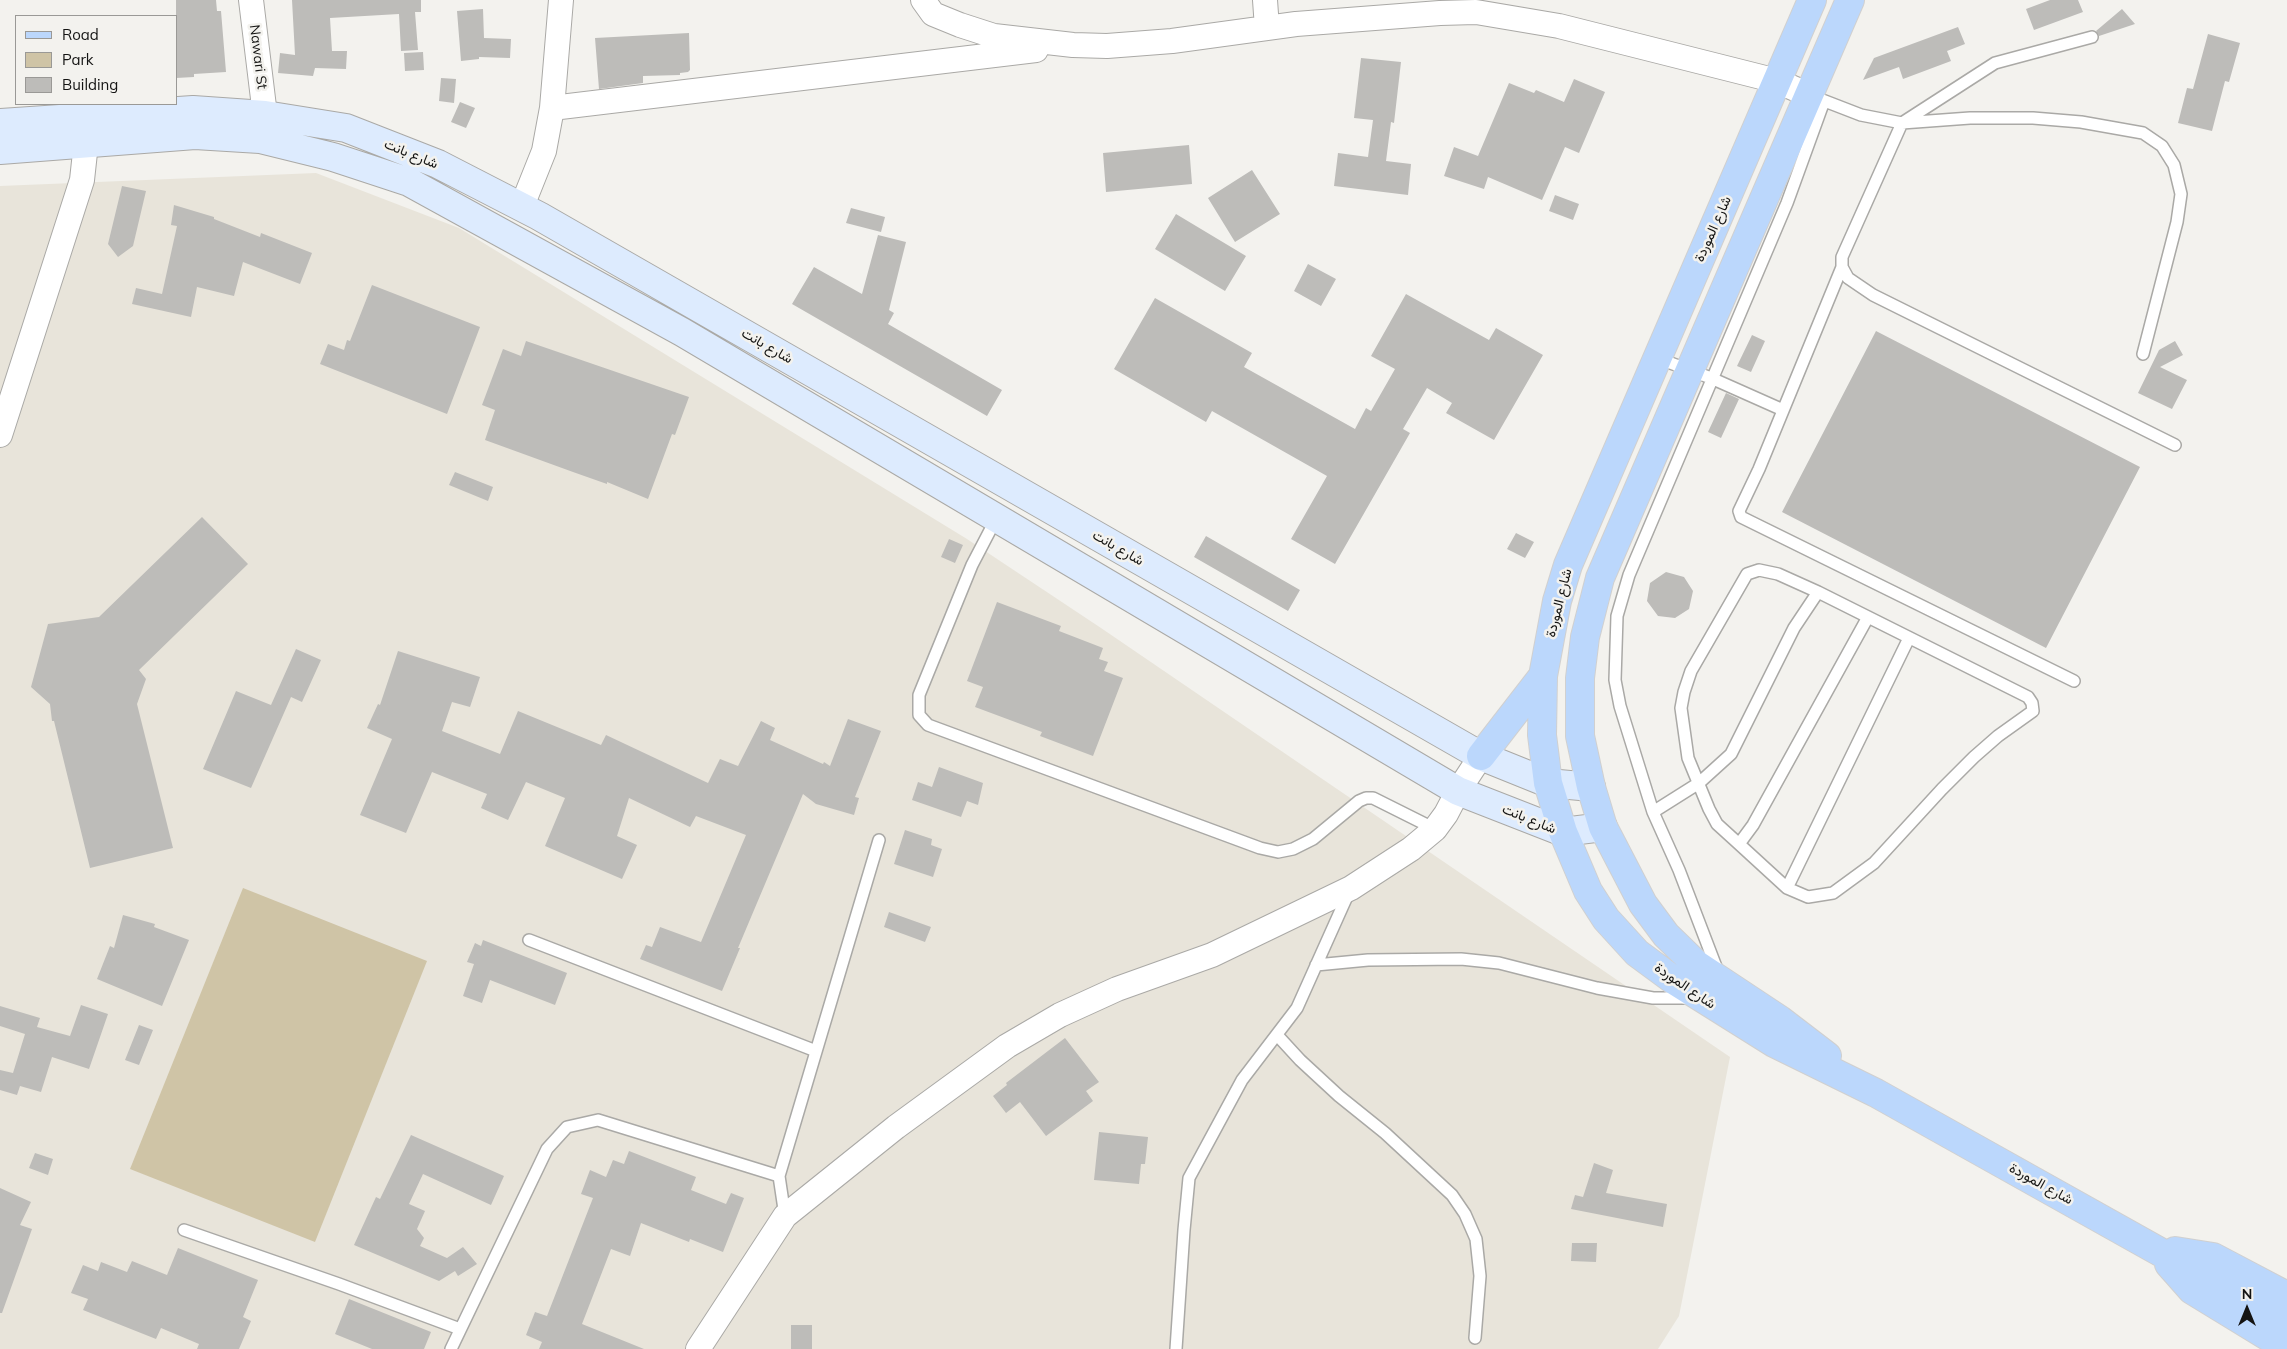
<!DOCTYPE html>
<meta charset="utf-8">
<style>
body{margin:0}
#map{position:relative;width:2287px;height:1349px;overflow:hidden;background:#f3f2ee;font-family:Mulish,sans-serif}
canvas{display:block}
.legend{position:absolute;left:15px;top:15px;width:162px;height:90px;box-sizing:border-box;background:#f3f2ee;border:1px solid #9a9996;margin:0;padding:6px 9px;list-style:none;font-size:15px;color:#141413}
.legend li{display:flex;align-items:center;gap:10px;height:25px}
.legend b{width:25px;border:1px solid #9a9996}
.north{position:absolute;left:2222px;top:1284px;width:50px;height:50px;-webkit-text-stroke:4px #f3f2ee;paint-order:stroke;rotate:0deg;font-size:14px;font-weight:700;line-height:20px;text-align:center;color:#141413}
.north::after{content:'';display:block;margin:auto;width:18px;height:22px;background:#141413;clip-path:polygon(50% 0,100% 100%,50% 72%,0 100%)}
</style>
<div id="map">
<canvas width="2287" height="1349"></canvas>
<ul class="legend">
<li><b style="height:6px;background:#bbd7fc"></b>Road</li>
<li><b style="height:14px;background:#cfc4a6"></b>Park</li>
<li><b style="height:14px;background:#bdbcb9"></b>Building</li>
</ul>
<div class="north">N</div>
</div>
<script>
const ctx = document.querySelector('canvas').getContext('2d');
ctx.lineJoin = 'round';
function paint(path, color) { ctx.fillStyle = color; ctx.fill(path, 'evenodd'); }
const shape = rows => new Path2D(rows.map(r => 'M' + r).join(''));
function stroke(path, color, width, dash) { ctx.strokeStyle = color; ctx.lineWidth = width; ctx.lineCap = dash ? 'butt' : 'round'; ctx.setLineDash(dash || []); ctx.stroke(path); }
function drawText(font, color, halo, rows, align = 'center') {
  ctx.font = font + ' Mulish,Vazirmatn,sans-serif'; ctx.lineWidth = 5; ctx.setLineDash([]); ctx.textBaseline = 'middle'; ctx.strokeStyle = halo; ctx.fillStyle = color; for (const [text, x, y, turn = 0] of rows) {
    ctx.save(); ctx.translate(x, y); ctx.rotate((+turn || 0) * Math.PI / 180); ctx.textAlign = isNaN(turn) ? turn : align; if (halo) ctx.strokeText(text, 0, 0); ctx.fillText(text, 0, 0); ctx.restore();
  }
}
const built = shape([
 [316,173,459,228,967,539,1101,628,1730,1057,1679,1316,1658,1349,0,1349,0,186]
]);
const green = shape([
 [243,888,427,961,315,1242,130,1169]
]);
const building = shape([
 [176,0,216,0,217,11,221,11,226,72,194,74,194,77,176,78],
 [292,0,421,0,421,12,415,12,418,50,401,51,399,14,330,18,332,51,347,51,346,69,315,68,313,76,278,73,280,53,295,55],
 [2050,0,2078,0,2083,12,2034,30,2026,9],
 [483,9,484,38,511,39,510,58,479,57,479,59,461,61,457,11],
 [2122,9,2135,24,2099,36,2096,31],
 [1958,27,1965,44,1947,51,1951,61,1903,79,1899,67,1863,80,1874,58],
 [689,33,690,70,688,72,680,73,680,75,643,76,643,83,599,89,595,38],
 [2208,34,2240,43,2229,82,2225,81,2212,131,2178,123,2187,88,2193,89],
 [423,52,424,70,405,71,404,53],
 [1361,58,1401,62,1394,123,1391,122,1386,161,1411,164,1408,195,1334,186,1338,153,1368,157,1373,120,1354,118],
 [441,78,456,79,454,103,439,101],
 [1574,79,1605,92,1579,153,1565,147,1542,200,1488,177,1484,189,1444,176,1454,147,1478,156,1509,83,1534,93,1536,90,1564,102],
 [460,102,475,108,466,128,451,122],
 [1189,145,1192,184,1106,192,1103,153],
 [1252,170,1280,214,1235,242,1208,198],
 [122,186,146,191,133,246,118,257,108,244],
 [1555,195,1579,204,1573,220,1549,211],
 [174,205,214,217,214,219,260,237,261,233,312,253,300,284,243,262,234,296,197,287,191,317,132,304,136,288,162,294,177,226,171,225],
 [851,208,885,217,881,232,846,223],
 [1176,214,1246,256,1225,291,1155,249],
 [878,235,906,242,889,310,894,313,888,324,1002,390,987,416,792,304,814,267,862,294],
 [1308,264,1336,279,1321,306,1294,291],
 [372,285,480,327,447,414,320,364,328,344,344,350,347,340,350,341],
 [1406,294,1489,340,1496,328,1543,355,1494,440,1446,413,1452,403,1427,388,1403,429,1410,433,1335,564,1291,539,1327,476,1212,411,1206,422,1114,369,1155,298,1252,353,1244,367,1355,429,1366,408,1371,411,1395,369,1371,356],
 [1876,331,2140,467,2046,648,1782,512],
 [1752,335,1765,341,1751,372,1737,366],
 [526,341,689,397,675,435,672,434,648,499,607,482,607,484,573,472,485,440,495,410,482,405,503,349,521,356],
 [2175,341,2183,355,2160,367,2187,380,2172,409,2138,393,2159,350],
 [1726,393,1739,399,1721,438,1708,432],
 [455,472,493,487,488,501,449,485],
 [202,517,248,564,139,670,146,679,137,704,173,848,90,868,54,721,52,721,50,704,31,687,48,624,99,617],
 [1516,533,1534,542,1525,558,1507,549],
 [1206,536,1300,590,1288,611,1194,557],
 [949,539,963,545,955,563,941,557],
 [1666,572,1684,577,1693,591,1689,609,1675,618,1658,616,1647,601,1650,583],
 [997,602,1061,626,1059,631,1103,648,1099,659,1108,662,1104,671,1123,678,1093,756,1040,736,1042,732,975,707,983,687,967,681],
 [296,649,321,660,302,702,291,697,251,788,203,769,236,691,271,705],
 [398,651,480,677,470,707,452,702,442,731,500,754,518,711,601,745,606,735,708,783,720,759,738,766,761,721,775,728,770,740,823,764,824,762,830,766,848,719,881,731,855,797,859,798,854,815,816,804,803,794,738,948,740,948,722,991,640,959,646,945,652,947,660,927,701,942,746,835,696,816,690,827,629,798,617,836,637,845,622,879,545,846,565,798,526,782,508,820,481,808,487,794,432,772,406,833,360,815,392,739,367,728,378,704,380,705],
 [939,767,983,783,978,805,967,801,961,817,912,800,918,782,932,787],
 [905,830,932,839,931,845,942,849,933,877,894,864],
 [889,912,931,927,925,942,884,927],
 [123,915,155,924,154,927,189,940,162,1006,97,979,110,946,114,948],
 [483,940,567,973,555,1005,490,980,482,1003,463,996,474,964,467,962,475,943,481,946],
 [81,1005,108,1014,89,1069,52,1057,41,1092,20,1086,17,1095,0,1090,0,1070,13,1073,25,1034,0,1026,0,1006,40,1018,37,1027,70,1036],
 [139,1025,153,1030,139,1065,125,1060],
 [1065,1038,1099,1082,1086,1091,1093,1101,1046,1136,1020,1102,1006,1113,993,1096,1007,1085,1006,1083],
 [1099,1132,1148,1137,1145,1164,1141,1164,1139,1184,1094,1180],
 [411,1135,504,1176,491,1205,423,1174,409,1204,425,1211,417,1229,424,1238,420,1246,447,1258,463,1247,477,1264,458,1276,455,1271,439,1281,354,1245,376,1197,380,1199],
 [629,1151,696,1177,691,1190,726,1204,731,1193,744,1198,723,1252,690,1239,689,1242,641,1223,630,1256,611,1249,582,1324,644,1349,539,1349,542,1342,526,1335,535,1312,547,1316,593,1198,581,1194,590,1170,606,1177,613,1160,624,1164],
 [35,1153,53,1159,48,1175,29,1168],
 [1594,1163,1613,1170,1606,1193,1667,1204,1663,1227,1571,1209,1575,1195,1583,1197],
 [0,1188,31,1202,20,1225,32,1229,2,1313,0,1313],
 [1572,1243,1597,1243,1596,1262,1571,1261],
 [178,1248,258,1280,243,1317,251,1321,239,1349,197,1349,199,1344,161,1328,156,1339,83,1310,88,1299,71,1293,83,1265,98,1271,101,1262,127,1272,132,1261,167,1275],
 [349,1299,431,1332,424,1349,372,1349,335,1334],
 [791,1325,812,1325,812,1349,791,1349]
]);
const lane = shape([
 [2092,37,1995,63,1902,123,1842,257,1842,267,1848,278,1873,295,2175,445],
 [1817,98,1861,115,1902,123,1970,118,2033,118,2081,122,2143,133,2162,146,2174,165,2181,194,2177,222,2143,354],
 [1842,267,1759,469,1739,511,1741,517,2074,681],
 [1657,358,1711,378,1783,410],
 [997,517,972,565,919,695,919,715,928,725,1260,848,1278,852,1293,849,1313,839,1359,801,1366,798,1373,798,1435,829],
 [1653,812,1699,783,1731,754,1794,628,1818,592],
 [1739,844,1787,888,1808,897,1833,893,1874,863,1942,789,1974,757,1998,736,2033,711,2032,703,2028,697,1818,592,1778,574,1759,570,1747,574,1691,671,1684,692,1681,708,1688,758,1709,809,1717,824,1739,844,1753,825,1868,617],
 [1787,888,1909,638],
 [529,940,816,1051],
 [1316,965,1368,960,1461,959,1499,963,1597,988,1653,998,1690,998],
 [1718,972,1679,870,1653,812,1620,706,1615,680,1617,616,1629,575,1787,203,1824,101],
 [1277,1035,1300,1060,1339,1096,1385,1133,1452,1195,1465,1214,1476,1239,1480,1276,1475,1338],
 [785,1216,779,1176,879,840],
 [184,1230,339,1284,460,1329],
 [451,1349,547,1149,567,1127,598,1120,779,1176],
 [1176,1349,1184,1230,1189,1178,1242,1080,1297,1008,1349,892]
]);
const street = shape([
 [251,0,265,115],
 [923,0,933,14,960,25,994,36,1073,45,1107,46,1172,41,1296,24,1440,13,1476,12,1559,26,1777,81,1809,95],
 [1265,0,1267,28],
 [552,108,1036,50],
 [522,206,544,151,552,108,561,0],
 [0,435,82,180,88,125],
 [698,1349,785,1216,896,1127,1007,1046,1060,1015,1117,989,1212,955,1351,888,1411,849,1435,829,1446,814,1458,791,1481,756]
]);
const secondary = shape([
 [0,123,193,110,265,115,346,128,438,164,539,216,1481,756,1548,783,1591,787],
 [0,150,195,135,260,139,333,157,409,182,682,332,1458,791,1563,832,1603,827]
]);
const primary = shape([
 [1812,0,1568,565,1557,601,1543,676,1542,735,1548,783,1563,832,1588,891,1606,919,1637,953,1675,981,1774,1043,1876,1093,2287,1323],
 [1481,756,1543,676],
 [1827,1056,1780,1020,1697,965,1666,935,1643,904,1603,827,1591,787,1580,736,1580,678,1585,637,1600,578,1850,0],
 [2175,1251,2213,1257,2287,1296],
 [2169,1264,2192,1290,2287,1348]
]);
const streetNames = [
 ["Nawari St",258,57,83],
 ["شارع بانت",411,154,22],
 ["شارع الموردة",1713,229,-66],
 ["شارع بانت",767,346,30],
 ["شارع بانت",1118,548,30],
 ["شارع الموردة",1559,603,-76],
 ["شارع بانت",1529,819,22],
 ["شارع الموردة",1685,986,34],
 ["شارع الموردة",2041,1184,29]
];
paint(built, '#e8e4da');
paint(green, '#cfc4a6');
paint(building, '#bdbcb9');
stroke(lane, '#aaa9a6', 14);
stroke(street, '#aaa9a6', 26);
stroke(secondary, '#aaa9a6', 30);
stroke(primary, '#d0d0d0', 30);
stroke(lane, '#fff', 11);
stroke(street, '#fff', 24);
stroke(secondary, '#ddebfe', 28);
stroke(primary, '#bbd7fc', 28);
drawText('14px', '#141413', '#f3f2ee', streetNames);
</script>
